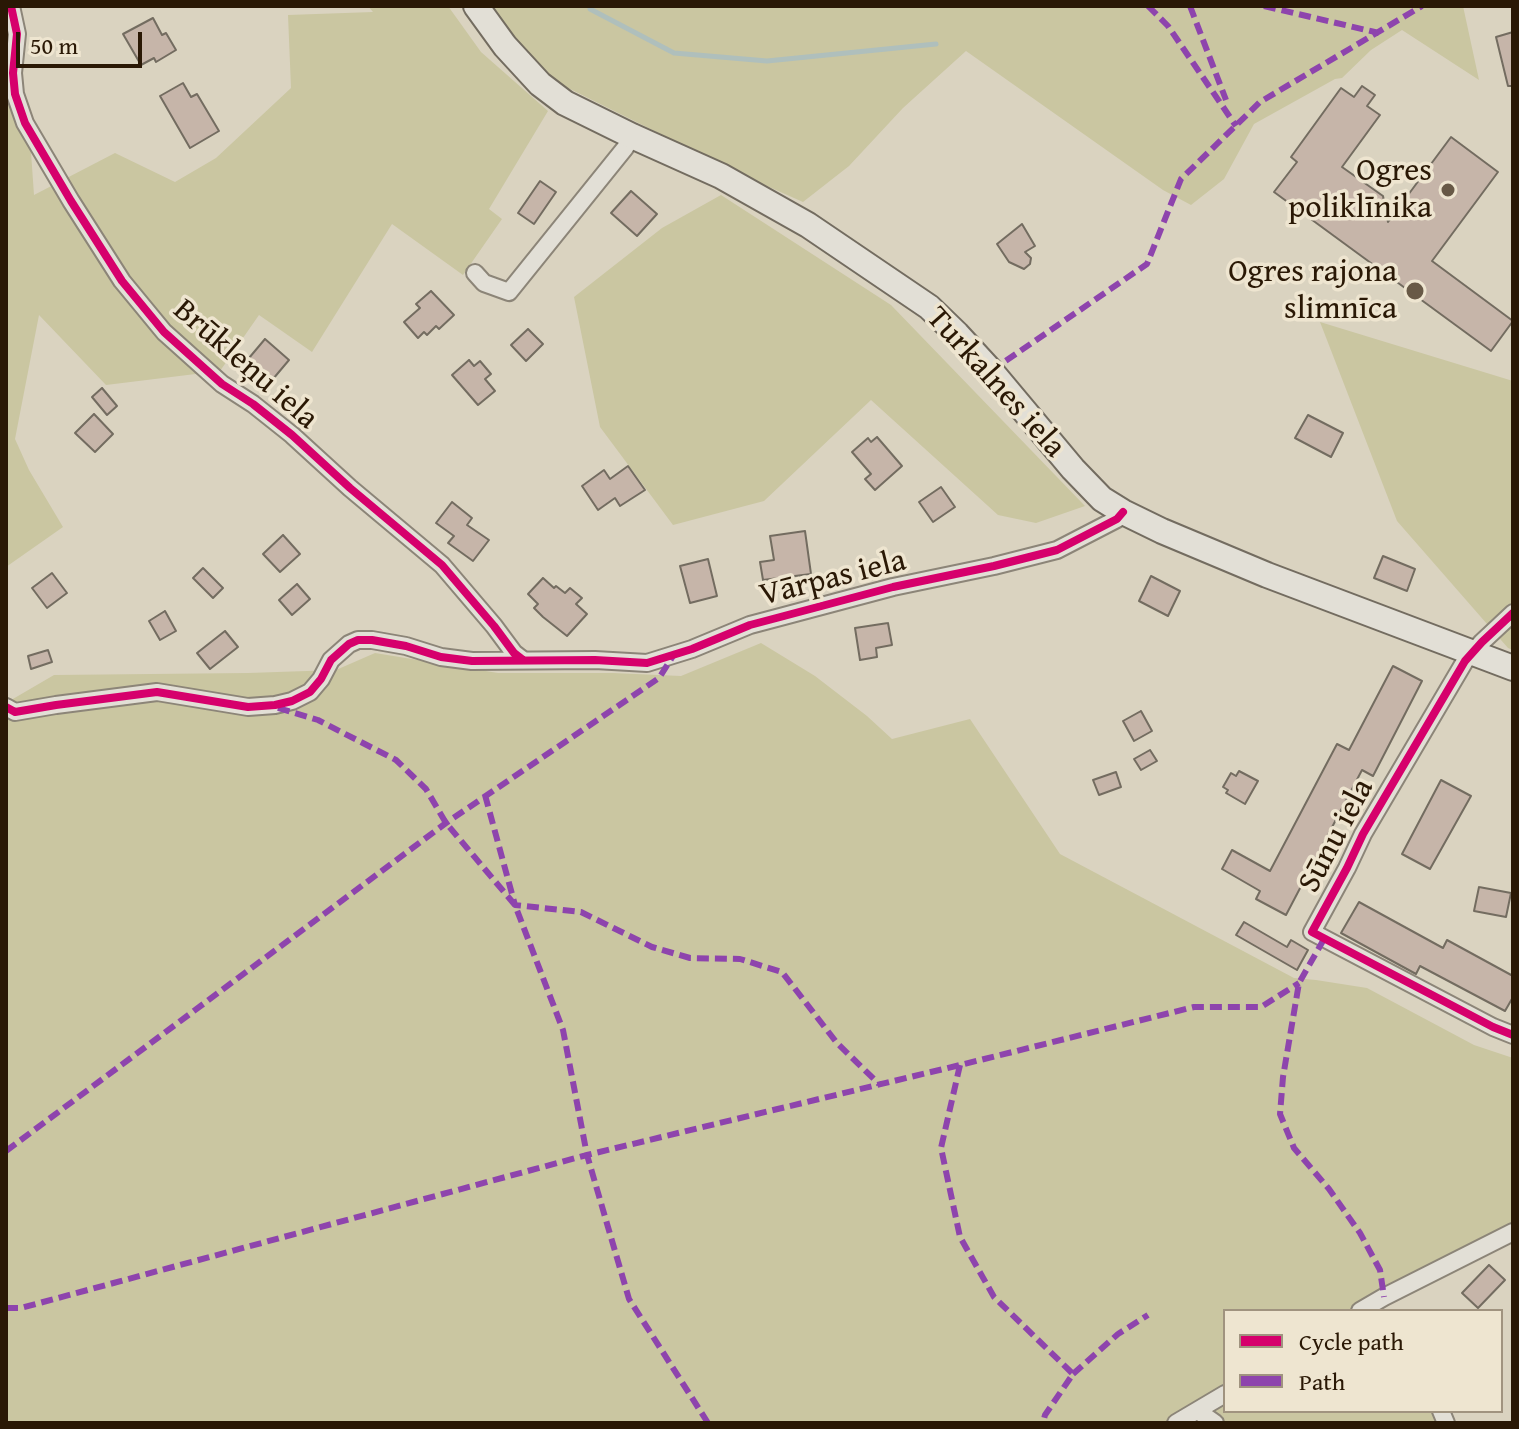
<!DOCTYPE html>
<meta charset="utf-8">
<style>
body{margin:0}
#map{position:relative;width:1519px;height:1429px;overflow:hidden;background:#dad3c0;font-family:"Gentium Book Plus",serif}
canvas{display:block}
.frame{position:absolute;inset:0;border:8px solid #2a1805;pointer-events:none}
.legend{position:absolute;left:1223px;top:1309px;width:280px;height:104px;box-sizing:border-box;background:#eee5d0;border:2px solid #a0937f;margin:0;padding:10px 14px;list-style:none;font-size:24px;color:#2a1805}
.legend li{display:flex;align-items:center;gap:16px;height:40px}
.legend b{width:40px;border:2px solid #a0937f}
.scale{position:absolute;left:16px;top:32px;width:126px;height:36px;box-sizing:border-box;border:4px solid #2a1805;border-top:0;padding-left:10px;font-size:24px;line-height:28px;white-space:nowrap;color:#2a1805;-webkit-text-stroke:6px #eee5d0;paint-order:stroke}
</style>
<div id="map">
<canvas width="1519" height="1429"></canvas>
<div class="frame"></div>
<ul class="legend">
<li><b style="height:10px;background:#d6006c"></b>Cycle path</li>
<li><b style="height:10px;background:#8e44ad"></b>Path</li>
</ul>
<div class="scale">50 m</div>
</div>
<script>
const ctx = document.querySelector('canvas').getContext('2d');
ctx.lineJoin = 'round';
function paint(path, color) { ctx.fillStyle = color; ctx.fill(path, 'evenodd'); }
const shape = rows => new Path2D(rows.map(r => 'M' + r).join(''));
function stroke(path, color, width, dash) { ctx.strokeStyle = color; ctx.lineWidth = width; ctx.lineCap = dash ? 'butt' : 'round'; ctx.setLineDash(dash || []); ctx.stroke(path); }
function drawText(font, color, halo, rows, align = 'center') {
  ctx.font = font + ' "Gentium Book Plus",serif'; ctx.lineWidth = 7; ctx.setLineDash([]); ctx.textBaseline = 'middle'; ctx.strokeStyle = halo; ctx.fillStyle = color; for (const [text, x, y, turn = 0] of rows) {
    ctx.save(); ctx.translate(x, y); ctx.rotate((+turn || 0) * Math.PI / 180); ctx.textAlign = isNaN(turn) ? turn : align; if (halo) ctx.strokeText(text, 0, 0); ctx.fillText(text, 0, 0); ctx.restore();
  }
}
const green = shape([
 [368,6,448,6,481,52,548,111,489,209,502,219,463,275,392,224,312,352,259,315,220,371,106,385,39,315,15,439,29,470,63,527,6,567,6,98,30,138,34,195,115,153,175,182,216,158,291,88,288,15,373,12],
 [481,6,1463,6,1479,80,1402,30,1371,50,1342,78,1335,79,1254,124,1224,179,1191,205,1163,190,966,51,903,108,849,166,803,202,749,178,560,84,500,31],
 [721,195,891,305,1085,506,1036,523,998,515,871,400,764,501,673,525,600,427,574,297,662,228],
 [1320,322,1513,381,1513,650,1508,648,1397,521],
 [761,643,815,676,867,716,892,739,970,719,1060,854,1294,978,1316,980,1367,988,1474,1045,1513,1058,1513,1232,1381,1303,1379,1311,1225,1311,1225,1411,1441,1411,1446,1423,6,1423,6,703,54,675,248,673,336,670,375,653,498,673,613,673,681,676]
]);
const stream = shape([
 [590,6,590,9,674,53,767,61,936,44]
]);
const building = shape([
 [153,18,162,35,166,33,176,50,156,62,154,58,141,65,123,34,153,18],
 [1513,32,1513,86,1508,86,1496,37,1513,32],
 [183,83,191,97,197,94,219,131,190,148,160,96,183,83],
 [1362,86,1375,95,1367,106,1380,115,1342,167,1383,196,1388,222,1451,137,1498,172,1432,261,1513,321,1491,351,1274,192,1297,162,1291,157,1341,88,1354,97,1362,86],
 [540,181,556,192,534,224,518,213,540,181],
 [631,191,657,214,637,236,611,213,631,191],
 [1022,224,1035,246,1025,252,1031,258,1030,264,1024,269,1009,262,997,244,1022,224],
 [431,291,454,315,439,329,436,326,427,335,424,332,418,338,404,322,420,308,416,304,431,291],
 [528,329,543,344,526,361,511,345,528,329],
 [265,339,289,360,273,379,267,374,263,379,252,370,257,365,249,358,265,339],
 [469,360,474,366,480,361,491,374,485,379,495,391,478,405,452,375,469,360],
 [102,388,117,406,107,415,92,397,102,388],
 [94,414,113,434,95,452,75,433,94,414],
 [1308,415,1343,433,1331,457,1295,438,1308,415],
 [877,437,902,466,875,490,865,479,871,474,852,452,868,438,871,442,877,437],
 [628,466,645,490,620,506,615,498,598,510,582,486,604,470,610,479,628,466],
 [941,487,955,507,933,522,919,502,941,487],
 [452,502,472,518,467,525,489,540,473,561,448,543,454,536,436,523,452,502],
 [805,531,811,574,763,580,760,562,774,560,770,536,805,531],
 [283,535,300,554,280,572,263,554,283,535],
 [1383,556,1415,569,1407,591,1374,578,1383,556],
 [708,559,717,596,690,603,680,566,708,559],
 [203,568,223,588,213,598,193,578,203,568],
 [52,573,67,593,47,608,32,588,52,573],
 [1151,576,1180,591,1168,616,1139,601,1151,576],
 [543,578,554,588,556,586,565,593,570,588,582,598,576,604,587,614,567,636,543,617,534,608,538,604,528,594,543,578],
 [297,584,310,599,292,615,279,600,297,584],
 [165,611,176,631,160,640,149,621,165,611],
 [888,623,892,645,876,648,877,657,860,660,855,628,888,623],
 [225,631,238,647,210,669,197,653,225,631],
 [48,650,52,662,31,669,28,656,48,650],
 [1393,666,1422,681,1373,776,1362,770,1286,915,1256,899,1260,891,1222,869,1232,850,1270,871,1337,744,1349,750,1393,666],
 [1141,711,1152,731,1134,741,1123,721,1141,711],
 [1150,750,1157,761,1141,770,1134,759,1150,750],
 [1239,771,1258,781,1245,804,1226,793,1228,790,1223,787,1231,773,1236,776,1239,771],
 [1116,772,1121,787,1099,795,1093,780,1116,772],
 [1441,780,1471,796,1430,869,1402,854,1441,780],
 [1479,887,1511,893,1506,917,1474,911,1479,887],
 [1359,902,1443,948,1447,940,1513,976,1513,997,1505,1011,1420,966,1416,974,1341,933,1359,902],
 [1244,922,1287,947,1291,940,1308,950,1297,970,1236,935,1244,922],
 [1489,1265,1505,1280,1478,1308,1462,1293,1489,1265]
]);
const street = shape([
 [11,6,17,34,13,73,15,94,25,123,71,201,122,281,164,332,222,384,253,404,292,435,350,488,442,565,494,626,514,653,523,660],
 [475,273,484,283,509,292,625,148,632,136],
 [1513,613,1482,642,1465,661,1363,834,1347,868,1312,932,1493,1027,1513,1035],
 [6,707,15,712,56,705,157,692,248,707,275,705,292,701,310,692,321,679,331,660,349,644,358,640,372,640,406,646,441,657,472,661,595,660,647,663,692,649,750,625,784,616,893,587,994,566,1057,550,1117,519,1123,512],
 [1360,1311,1384,1297,1513,1232],
 [1198,1411,1215,1423],
 [1441,1411,1446,1423],
 [1176,1423,1225,1394]
]);
const secondary = shape([
 [476,6,505,46,540,84,565,103,632,136,721,176,808,225,929,307,957,334,991,371,1073,469,1102,499,1123,512,1162,531,1267,575,1513,668]
]);
const quiet = shape([
 [1148,6,1168,26,1236,126],
 [1190,6,1226,100],
 [1264,6,1379,33],
 [991,371,1147,264,1181,179,1260,102,1422,6],
 [278,708,318,720,396,760,426,789,446,823,515,905,563,1030,587,1155,629,1299,708,1423],
 [485,795,515,905,581,912,652,947,690,958,740,959,782,972,837,1043,879,1084],
 [1324,939,1299,983,1283,1077,1280,1114,1294,1148,1329,1189,1360,1233,1380,1270,1384,1297],
 [960,1065,941,1148,960,1237,994,1297,1073,1374,1045,1415,1043,1423],
 [6,1151,446,823,659,678,673,656],
 [6,1308,21,1308,587,1155,960,1065,1194,1007,1261,1007,1299,983],
 [1073,1374,1118,1334,1148,1315]
]);
const cycleway = shape([
 [11,6,17,34,13,73,15,94,25,123,71,201,122,281,164,332,222,384,253,404,292,435,350,488,442,565,494,626,514,653,523,660],
 [1513,613,1482,642,1465,661,1363,834,1347,868,1312,932,1493,1027,1513,1035],
 [6,707,15,712,56,705,157,692,248,707,275,705,292,701,310,692,321,679,331,660,349,644,358,640,372,640,406,646,441,657,472,661,595,660,647,663,692,649,750,625,784,616,893,587,994,566,1057,550,1117,519,1123,512]
]);
const markers = [
 [1448,190,8,"#685946"],
 [1415,291,10,"#685946"]
];
const poiNames = [
 ["Ogres",1432,172],
 ["poliklīnika",1432,209],
 ["Ogres rajona",1397,273],
 ["slimnīca",1397,310]
];
const streetNames = [
 ["Brūkleņu iela",245,365,41],
 ["Turkalnes iela",995,383,48],
 ["Vārpas iela",833,579,-14],
 ["Sūnu iela",1337,836,-62]
];
paint(green, '#cac6a1');
stroke(stream, '#afbfbc', 5);
paint(building, '#c6b5a9');
stroke(building, '#736c60', 2);
stroke(street, '#8c8578', 20);
stroke(secondary, '#736c60', 28);
stroke(street, '#e2dfd6', 16);
stroke(secondary, '#e2dfd6', 24);
stroke(quiet, '#8e44ad', 6, [12, 6]);
stroke(cycleway, '#d6006c', 8);
for (const [x, y, r, color] of markers) { const dot = new Path2D(); dot.arc(x, y, r, 0, 2 * Math.PI); ctx.fillStyle = color; ctx.fill(dot); stroke(dot, '#eee5d0', 3); }
drawText('32px', '#2a1805', '#eee5d0', poiNames, 'right');
drawText('32px', '#2a1805', '#eee5d0', streetNames);
</script>
